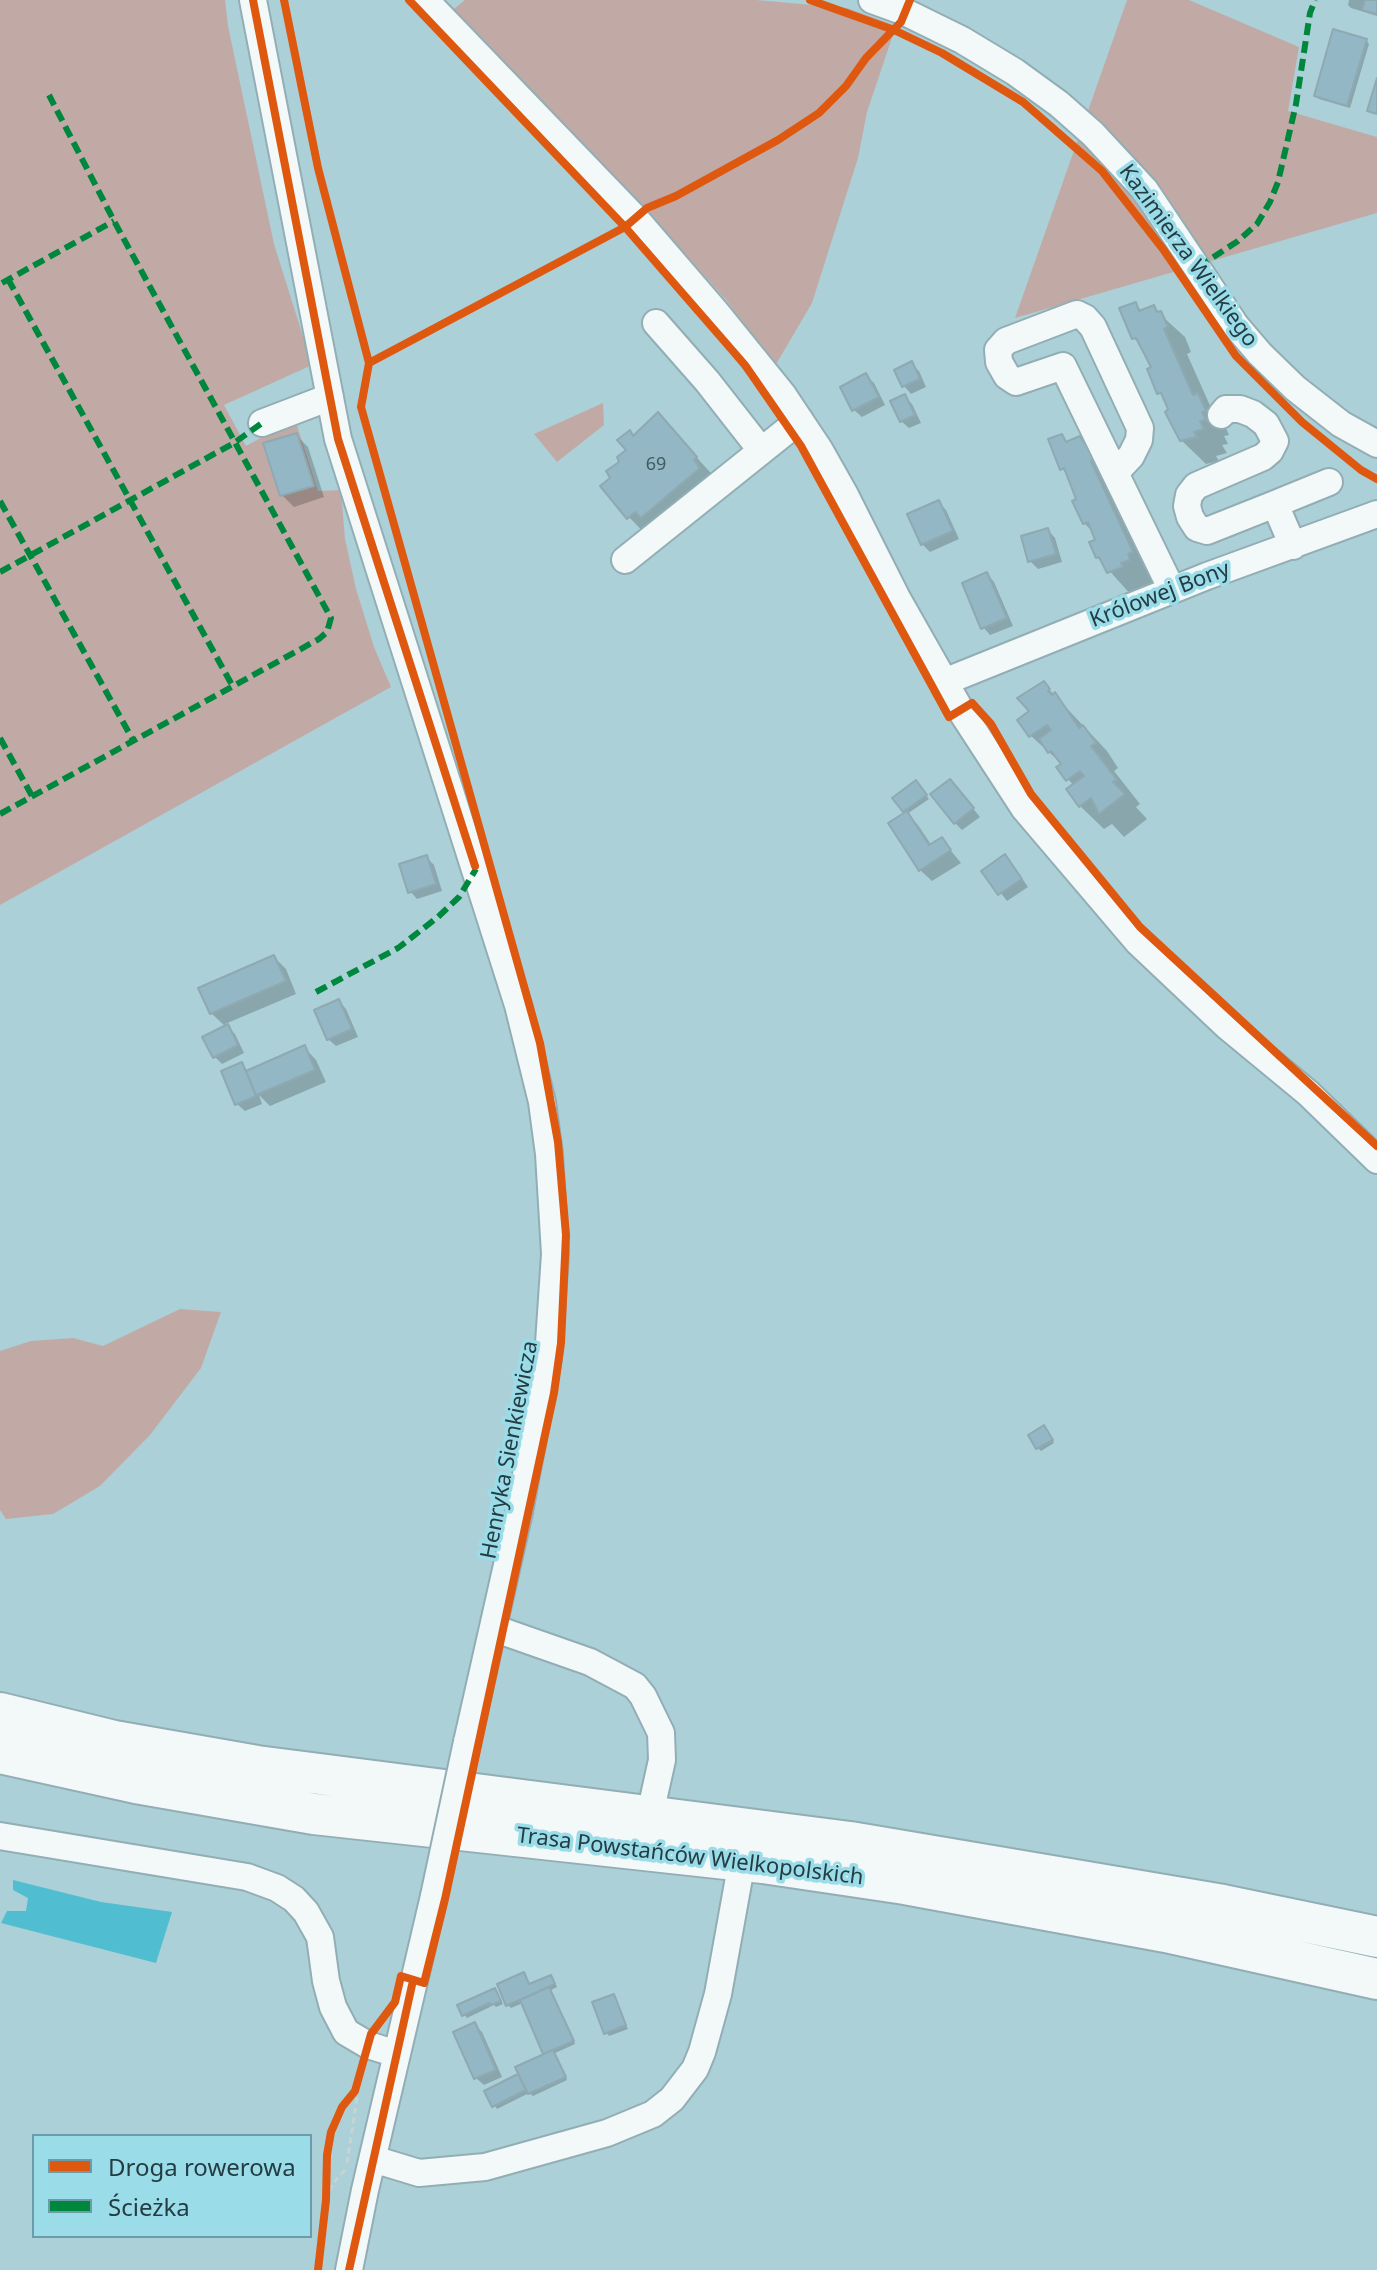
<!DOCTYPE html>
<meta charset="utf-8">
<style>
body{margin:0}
#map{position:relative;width:1377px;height:2270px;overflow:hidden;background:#acd0d8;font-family:"Noto Sans",sans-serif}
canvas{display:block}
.legend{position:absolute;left:32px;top:2134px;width:280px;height:104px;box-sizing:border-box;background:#9bdce9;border:2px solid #6b9ca7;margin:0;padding:10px 14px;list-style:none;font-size:24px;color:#233d43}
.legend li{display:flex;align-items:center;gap:16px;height:40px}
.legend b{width:40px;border:2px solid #6b9ca7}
</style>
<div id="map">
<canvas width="1377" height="2270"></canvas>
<ul class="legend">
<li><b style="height:10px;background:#de580f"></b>Droga rowerowa</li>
<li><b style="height:10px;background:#00873e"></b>Ścieżka</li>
</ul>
</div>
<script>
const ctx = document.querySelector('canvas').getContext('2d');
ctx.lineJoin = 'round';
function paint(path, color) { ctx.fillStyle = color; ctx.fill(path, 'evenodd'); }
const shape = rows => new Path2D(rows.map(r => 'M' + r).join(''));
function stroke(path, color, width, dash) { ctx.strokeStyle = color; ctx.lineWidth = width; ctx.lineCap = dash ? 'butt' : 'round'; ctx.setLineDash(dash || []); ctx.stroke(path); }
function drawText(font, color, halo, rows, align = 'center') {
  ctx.font = font + ' "Noto Sans",sans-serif'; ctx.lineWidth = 7; ctx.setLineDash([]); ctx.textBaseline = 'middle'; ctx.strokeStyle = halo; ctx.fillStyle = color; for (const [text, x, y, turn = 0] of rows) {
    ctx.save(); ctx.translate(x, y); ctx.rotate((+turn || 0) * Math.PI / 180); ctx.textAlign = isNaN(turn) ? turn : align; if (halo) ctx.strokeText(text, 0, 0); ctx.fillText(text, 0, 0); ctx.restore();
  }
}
const green = shape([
 [0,0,225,0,228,26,274,244,312,365,224,405,246,446,295,419,318,491,341,490,345,539,356,589,374,647,391,687,0,905],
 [465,0,756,0,847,8,896,26,867,112,858,158,812,303,775,366,727,301,675,243,450,12],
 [1127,0,1189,0,1299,47,1288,111,1377,137,1377,213,1015,318],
 [603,403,604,425,557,462,534,434],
 [180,1309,221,1312,201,1368,150,1435,100,1486,53,1514,6,1519,0,1510,0,1351,31,1341,73,1338,103,1346]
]);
const water = shape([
 [13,1880,101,1902,172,1912,156,1963,1,1923,7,1911,26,1911,28,1898,13,1890]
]);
const shadow = shape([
 [1349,0,1377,0,1377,16,1351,8,1348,5],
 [1366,40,1369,44,1350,108,1319,99,1316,95],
 [1135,304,1143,312,1153,308,1185,337,1191,352,1187,354,1212,410,1222,419,1229,435,1224,436,1228,444,1222,445,1227,453,1216,456,1219,461,1206,464,1181,440,1166,400,1159,392,1154,368,1143,348,1134,338],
 [911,364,919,371,926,387,911,394,904,386,897,371],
 [866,376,874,383,885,405,862,417,854,410],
 [905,397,912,404,921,423,909,428,901,421],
 [658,415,719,482,652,541,629,517,613,478,634,438],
 [296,435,308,447,324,497,294,507,282,495],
 [1061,436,1068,443,1086,444,1155,576,1151,579,1153,584,1144,587,1146,591,1132,596,1097,557,1097,541,1094,533,1084,523,1070,477,1062,469],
 [938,502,946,510,959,539,930,552,922,544],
 [1048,530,1055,538,1062,562,1038,569,1030,561],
 [987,574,994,582,1013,626,990,635,983,627],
 [1044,684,1107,751,1118,768,1114,771,1140,804,1136,807,1147,819,1124,837,1112,824,1104,829,1080,806,1074,786,1068,779,1063,765,1031,736,1020,720,1032,712],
 [919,786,929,799,907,814,918,825,932,846,942,840,961,863,932,881,920,870,907,813,895,798],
 [957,789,980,817,962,830,955,823],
 [426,857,434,865,442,891,417,899,410,891],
 [1012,864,1028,887,1007,901,984,871],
 [274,957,286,969,296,994,225,1024,235,1034,244,1053,222,1064,214,1056,226,1027,211,1013],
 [339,1001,346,1009,358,1037,336,1046,328,1039],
 [305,1048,316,1060,326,1082,270,1106,259,1095,262,1104,245,1111,237,1104,241,1065,249,1072],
 [1047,1431,1054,1443,1041,1451,1038,1448],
 [524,1974,530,1986,551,1977,554,1980,557,1987,551,1990,575,2044,555,2053,567,2080,533,2096,529,2093,497,2109,487,2092,521,2075,546,2055,523,2003,511,2008,508,2005],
 [495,1990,503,2004,496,2007,494,2005,467,2018,464,2014],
 [613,1996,628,2029,609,2036,606,2032],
 [475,2025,482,2032,502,2077,484,2085,476,2078]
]);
const building = shape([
 [1365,0,1377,0,1377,14,1362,10,1365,0],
 [1333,29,1367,39,1347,106,1314,96,1333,29],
 [1377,78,1377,114,1367,111,1377,78],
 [1136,302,1139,311,1154,305,1157,312,1161,311,1168,327,1164,329,1193,395,1198,393,1206,411,1202,412,1206,420,1200,421,1204,429,1194,432,1197,437,1180,441,1165,412,1168,409,1161,393,1157,394,1147,369,1151,367,1136,338,1132,339,1119,308,1136,302],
 [912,361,920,379,902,387,894,370,912,361],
 [866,373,879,397,852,411,840,387,866,373],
 [905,394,915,415,900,422,890,401,905,394],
 [658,412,697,457,694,460,700,468,641,518,635,512,627,519,600,486,610,478,606,471,619,462,617,457,626,450,617,440,630,430,633,436,658,412],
 [297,433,314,486,280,496,263,443,297,433],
 [1062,434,1066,442,1080,436,1084,443,1086,441,1094,459,1091,461,1133,552,1128,554,1130,560,1121,563,1123,567,1107,573,1099,557,1096,558,1089,542,1095,540,1088,522,1083,524,1072,501,1076,499,1064,468,1060,470,1048,439,1062,434],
 [939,500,953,531,921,545,907,514,939,500],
 [1048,528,1056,554,1028,562,1021,536,1048,528],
 [987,572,1007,618,981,629,962,583,987,572],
 [1044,681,1050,689,1048,691,1052,695,1055,692,1079,728,1083,725,1096,743,1091,746,1117,780,1113,782,1125,794,1099,814,1091,798,1079,807,1066,789,1084,776,1080,771,1066,781,1056,767,1061,764,1051,751,1048,753,1039,739,1051,730,1047,725,1029,737,1017,720,1029,711,1017,698,1044,681],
 [950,779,974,808,954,824,930,794,950,779],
 [916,780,927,795,903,812,892,798,916,780],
 [907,811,929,845,942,837,951,850,919,871,888,823,907,811],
 [1005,854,1022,879,998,895,981,871,1005,854],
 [427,855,436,884,408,893,399,864,427,855],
 [274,955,286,981,210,1014,198,988,274,955],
 [339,999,352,1029,327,1040,314,1010,339,999],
 [228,1024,238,1045,213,1058,202,1037,228,1024],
 [305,1045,315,1070,256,1095,246,1071,305,1045],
 [242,1062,256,1096,235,1105,221,1071,242,1062],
 [1044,1425,1053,1440,1036,1449,1028,1435,1044,1425],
 [524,1972,529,1984,551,1975,555,1984,506,2006,497,1984,524,1972],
 [549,1987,574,2041,543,2054,520,2000,549,1987],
 [495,1988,501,2001,491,2005,489,2003,462,2016,457,2005,495,1988],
 [614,1994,626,2025,604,2034,592,2002,614,1994],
 [475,2022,496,2070,474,2079,453,2032,475,2022],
 [553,2050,566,2077,528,2094,515,2067,553,2050],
 [518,2074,526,2090,492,2107,484,2091,518,2074]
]);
const path = shape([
 [347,2163,357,2098,355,2091],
 [326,2200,333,2183,345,2170]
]);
const minor = shape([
 [253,0,338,439,518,1005,542,1102,549,1154,555,1254,548,1358,519,1512,467,1742],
 [425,0,635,218,715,311,783,395,819,449,845,495,898,600,961,711,1024,808,1138,942,1228,1027,1308,1093,1377,1160],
 [872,0,905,12,962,40,1015,72,1059,104,1093,134,1145,190,1236,326,1260,354,1295,388,1341,424,1377,444],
 [656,323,707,381,761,450],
 [1221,415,1226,409,1240,409,1253,414,1266,424,1275,441,1270,451,1263,457,1196,486,1189,495,1187,506,1190,517,1197,528,1207,531,1275,504,1293,546],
 [262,423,330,397],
 [1115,473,1131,456,1139,440,1140,428,1093,327,1085,318,1077,314,1006,341,998,350,999,362,1007,376,1016,382,1063,366,1172,590],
 [1275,504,1329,482],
 [625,560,800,420],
 [944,682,1207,576,1377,514],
 [493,1628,590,1662,635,1686,643,1696,661,1733,662,1760,650,1814],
 [0,1836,247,1877,277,1888,294,1899,306,1912,320,1937,326,1981,333,2007,346,2032,368,2045,397,2054],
 [373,2159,419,2173,485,2167,607,2133,653,2114,672,2099,695,2069,702,2052,718,1994,742,1861],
 [349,2270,365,2190,434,1896]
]);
const highway = shape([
 [0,1713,114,1741,257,1766,850,1842,1223,1905,1377,1937],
 [0,1753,136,1783,314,1814,763,1863,905,1884,1166,1932,1377,1979]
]);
const minorBridge = shape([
 [434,1896,467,1742]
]);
const quiet = shape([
 [1198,267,1238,241,1257,224,1270,202,1278,182,1296,104,1310,13,1315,0],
 [8,279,232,685],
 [2,283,114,221],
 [0,501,133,740],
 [0,572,234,443,262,423],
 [0,738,32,796],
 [0,814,319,639,327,632,331,618,114,221,49,95],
 [316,992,398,948,438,917,459,897,476,869]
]);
const cycleway = shape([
 [253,0,338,439,475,866],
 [284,0,318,168,369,363,361,407,540,1043,558,1142,566,1235,561,1343,554,1393,445,1899,424,1983,401,1976,395,2002,371,2034,355,2091,342,2107,331,2132,327,2155,326,2200,318,2270],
 [409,0,625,227,745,365,801,446,949,717,972,703,991,724,1031,794,1140,927,1377,1146],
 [810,0,894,30,942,53,1023,102,1102,171,1163,249,1236,356,1302,422,1361,470,1377,479],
 [369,363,625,227,647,208,676,196,778,140,819,113,846,86,866,58,901,22,910,0],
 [349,2270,412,1985]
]);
const numberNames = [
 ["69",656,465]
];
const streetNames = [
 ["Kazimierza Wielkiego",1188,256,54],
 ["Królowej Bony",1160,595,-21],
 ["Henryka Sienkiewicza",510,1450,-79],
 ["Trasa Powstańców Wielkopolskich",690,1857,7]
];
paint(green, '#c1aaa5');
paint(water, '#50bdd0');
paint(shadow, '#0003');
paint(building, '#93b7c4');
stroke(building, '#8fa9b2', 2);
stroke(minor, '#92aeb4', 30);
stroke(highway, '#92aeb4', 44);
stroke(path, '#c7d3d5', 3, [6, 4]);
stroke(minor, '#f3f8f9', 26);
stroke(highway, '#f3f8f9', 40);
stroke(minorBridge, '#92aeb4', 30, []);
stroke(minorBridge, '#f3f8f9', 26);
stroke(quiet, '#00873e', 6, [12, 6]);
stroke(cycleway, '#de580f', 8);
drawText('18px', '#3f5c63', null, numberNames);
drawText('22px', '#233d43', '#9bdce9', streetNames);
</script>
